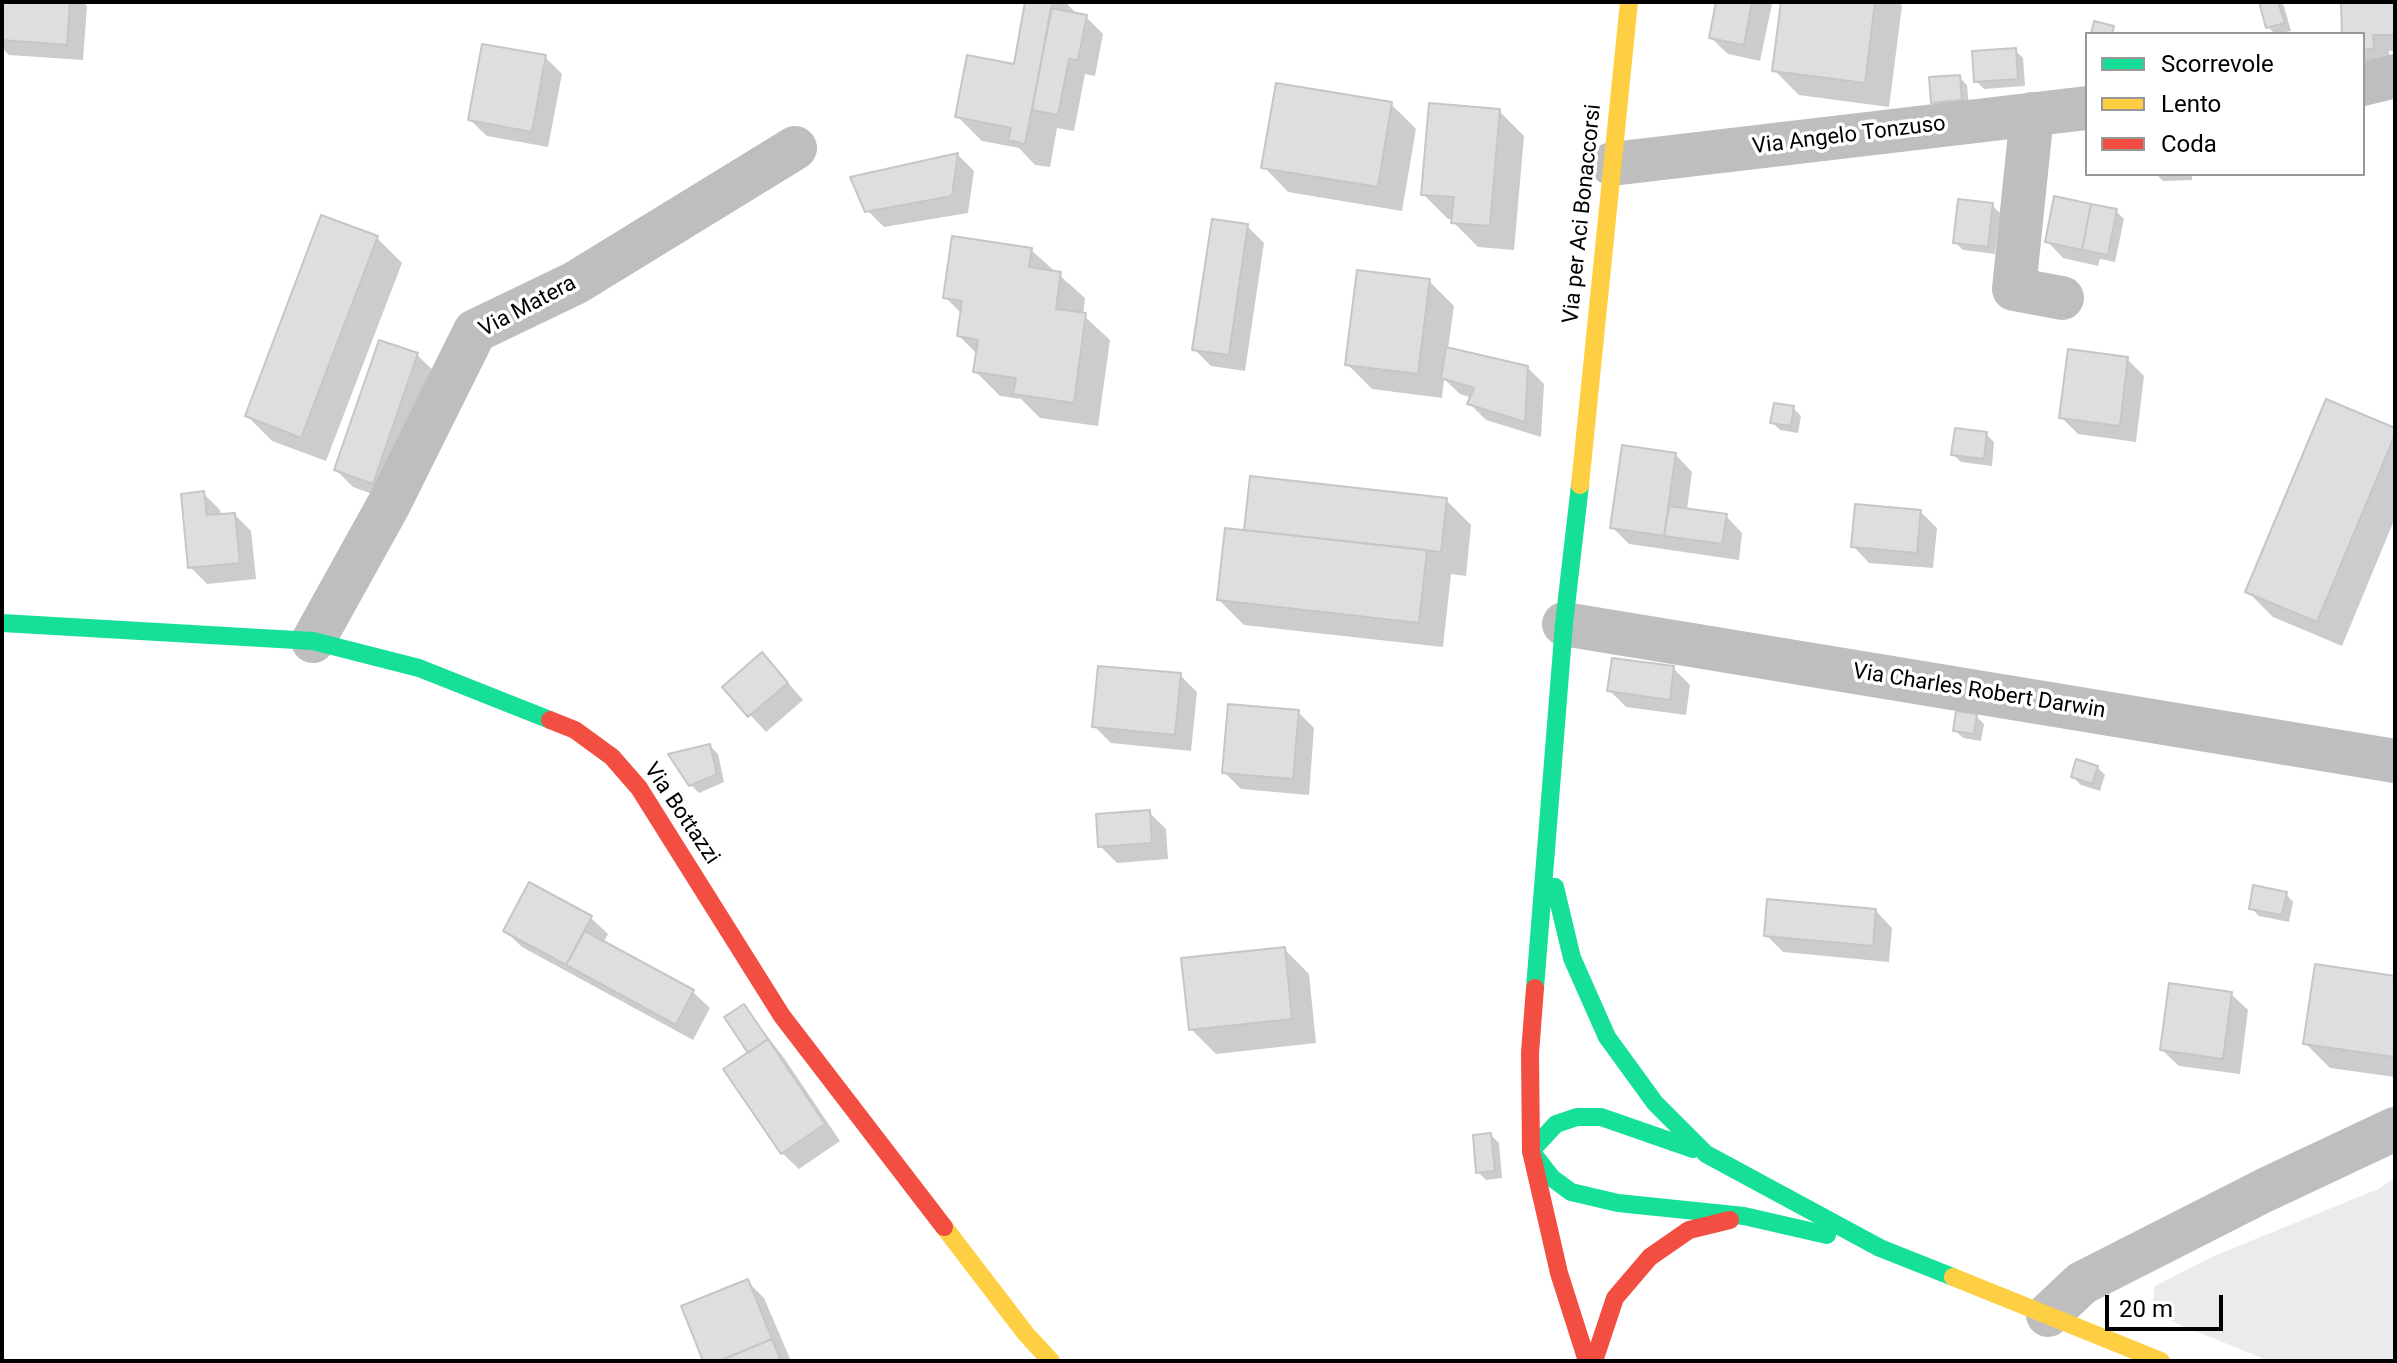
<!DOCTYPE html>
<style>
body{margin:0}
#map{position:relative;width:2397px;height:1363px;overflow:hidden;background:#fff;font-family:Roboto,sans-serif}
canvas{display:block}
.frame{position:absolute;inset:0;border:4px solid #000;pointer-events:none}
.legend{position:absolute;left:2085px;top:32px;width:280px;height:144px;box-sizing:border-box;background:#fff;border:2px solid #999;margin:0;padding:10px 14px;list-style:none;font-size:24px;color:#000}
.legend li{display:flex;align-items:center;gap:16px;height:40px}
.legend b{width:40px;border:2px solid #999}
.scale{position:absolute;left:2105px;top:1295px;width:118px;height:36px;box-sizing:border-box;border:4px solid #000;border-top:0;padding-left:10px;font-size:24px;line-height:28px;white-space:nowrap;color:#000;-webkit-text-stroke:6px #fff;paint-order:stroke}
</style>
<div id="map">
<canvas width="2397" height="1363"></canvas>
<div class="frame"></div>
<ul class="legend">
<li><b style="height:10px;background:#16e098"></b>Scorrevole</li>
<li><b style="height:10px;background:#ffcf43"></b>Lento</li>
<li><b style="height:10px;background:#f24e42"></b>Coda</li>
</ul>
<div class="scale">20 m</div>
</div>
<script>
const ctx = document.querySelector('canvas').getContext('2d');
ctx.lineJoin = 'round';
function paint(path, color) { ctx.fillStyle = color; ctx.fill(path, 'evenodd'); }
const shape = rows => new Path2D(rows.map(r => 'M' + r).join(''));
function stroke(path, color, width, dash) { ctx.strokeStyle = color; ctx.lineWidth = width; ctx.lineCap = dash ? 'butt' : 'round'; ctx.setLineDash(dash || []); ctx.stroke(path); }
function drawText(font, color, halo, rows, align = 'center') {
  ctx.font = font + ' Roboto,sans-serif'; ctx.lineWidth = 7; ctx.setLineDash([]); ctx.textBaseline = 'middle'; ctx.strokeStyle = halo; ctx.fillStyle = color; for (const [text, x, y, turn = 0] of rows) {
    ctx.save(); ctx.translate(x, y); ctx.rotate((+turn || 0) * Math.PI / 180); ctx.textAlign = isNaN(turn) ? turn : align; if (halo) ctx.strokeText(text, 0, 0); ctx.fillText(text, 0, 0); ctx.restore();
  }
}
const green = shape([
 [2395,1178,2395,1361,2269,1361,2151,1313,2155,1286,2214,1256,2378,1189]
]);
const shadow = shape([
 [2,2,83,2,87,6,83,60,9,55,2,48],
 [1027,2,1065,2,1078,15,1086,17,1103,34,1095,76,1085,74,1074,131,1057,128,1050,167,1035,165,1019,148,982,141,957,116,1015,66],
 [1718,2,1772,4,1760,61,1728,54,1711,38],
 [1783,2,1899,2,1902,6,1889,107,1799,95,1774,70],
 [2262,2,2280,2,2284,6,2291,31,2275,34,2268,27],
 [2343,2,2395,2,2395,51,2389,51,2389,65,2363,66,2363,34,2344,34],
 [2015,50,2023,58,2025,86,1984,89,1976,81],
 [545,57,562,74,548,147,487,136,470,120],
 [1959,77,1967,85,1969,107,1941,110,1933,102],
 [1391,104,1416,129,1402,211,1288,192,1264,167],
 [1499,111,1524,136,1514,250,1478,247,1453,222,1453,219,1448,219,1423,194],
 [958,155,974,171,968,213,884,227,867,210],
 [2156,174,2192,174,2192,180,2163,181],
 [1992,205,2000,213,1995,254,1963,250,1955,242],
 [2116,211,2124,219,2115,262,2100,259,2098,266,2063,258,2047,241],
 [1247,226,1264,243,1245,371,1211,366,1194,349],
 [377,238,402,263,326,461,272,441,247,416],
 [1031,250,1085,298,1083,315,1110,340,1098,426,1040,418,1021,399,1000,396,975,371,978,355,959,336,962,314,945,297],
 [1429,281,1454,306,1448,349,1527,367,1544,384,1541,437,1486,420,1470,404,1472,398,1460,394,1444,379,1442,398,1372,389,1347,364],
 [417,355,434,371,389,500,353,487,336,470],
 [2127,359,2144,376,2136,442,2078,434,2061,417],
 [1793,408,1801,416,1798,433,1780,430,1772,422],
 [2395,430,2395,518,2342,646,2273,617,2248,592],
 [1986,434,1994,442,1992,466,1961,462,1953,454],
 [1676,455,1692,472,1687,510,1726,516,1742,533,1739,560,1629,544,1612,527],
 [1252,479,1446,500,1471,525,1466,576,1451,574,1443,647,1244,625,1219,600,1246,532],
 [203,493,220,510,221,516,235,515,251,531,256,579,207,584,190,567],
 [1920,511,1937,528,1933,568,1869,563,1853,546],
 [1673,668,1690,685,1686,715,1626,707,1609,690],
 [778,671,803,700,766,732,725,687],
 [1180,675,1197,692,1191,751,1111,743,1094,726],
 [1298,712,1314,728,1309,795,1241,789,1225,773],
 [1976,716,1984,724,1981,741,1963,738,1955,730],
 [710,746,718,754,724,782,699,793,691,785],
 [2097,767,2105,775,2100,791,2081,785,2073,777],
 [1149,812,1166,829,1168,859,1117,863,1100,846],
 [530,885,591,918,608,934,603,943,693,992,710,1008,693,1040,522,947,505,931],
 [2286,894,2293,902,2289,922,2259,916,2251,908],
 [1876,911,1892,928,1889,962,1783,952,1766,935],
 [1284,949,1309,974,1316,1043,1216,1054,1191,1029],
 [2395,978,2395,1077,2330,1068,2305,1043],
 [2231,994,2248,1010,2240,1074,2179,1066,2162,1050],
 [744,1006,784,1058,840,1141,799,1169,782,1153,750,1053],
 [1491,1135,1499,1143,1502,1178,1486,1180,1478,1172],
 [747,1281,764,1298,791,1361,705,1361]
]);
const building = shape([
 [2,2,70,2,67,45,2,40,2,2],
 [1025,2,1053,2,1025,144,1008,140,1011,128,955,117,967,55,1014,64,1025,2],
 [1716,2,1752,2,1744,45,1709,38,1716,2],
 [1781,2,1875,2,1865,83,1772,71,1781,2],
 [2259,2,2278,2,2285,23,2266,28,2259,2],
 [2341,2,2395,2,2395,35,2373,35,2374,49,2363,50,2363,34,2342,34,2341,2],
 [1051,8,1087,15,1078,60,1069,59,1058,115,1032,110,1051,8],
 [2094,21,2114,26,2112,34,2091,34,2094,21],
 [482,44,546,55,532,132,468,120,482,44],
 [2016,48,2018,79,1974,82,1972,51,2016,48],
 [1960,75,1962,100,1931,103,1929,77,1960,75],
 [1276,83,1392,102,1378,187,1261,168,1276,83],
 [1429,103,1500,109,1490,226,1451,223,1454,197,1421,195,1429,103],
 [958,153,952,196,865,212,850,177,958,153],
 [2054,196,2091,204,2082,250,2045,242,2054,196],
 [1958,199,1993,203,1988,247,1953,243,1958,199],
 [2091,204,2117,209,2108,255,2082,250,2091,204],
 [321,215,378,236,301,438,245,416,321,215],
 [1212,219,1248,224,1229,355,1192,350,1212,219],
 [952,236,1032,248,1029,267,1061,272,1056,309,1086,313,1074,403,1013,394,1016,378,973,372,978,340,957,336,962,301,943,298,952,236],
 [1357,270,1430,279,1418,374,1345,365,1357,270],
 [379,340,418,353,373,484,334,470,379,340],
 [1446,347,1528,366,1525,422,1467,404,1474,388,1441,378,1446,347],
 [2068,349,2128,357,2120,426,2059,418,2068,349],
 [2326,399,2395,428,2395,435,2317,622,2245,592,2326,399],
 [1774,403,1794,406,1791,426,1770,423,1774,403],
 [1955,428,1987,432,1984,459,1951,455,1955,428],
 [1622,445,1676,453,1664,536,1610,528,1622,445],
 [1250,476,1447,498,1441,552,1244,530,1250,476],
 [204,491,207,515,235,513,240,563,188,568,181,494,204,491],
 [1855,504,1921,510,1917,553,1851,547,1855,504],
 [1669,506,1727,514,1722,544,1664,536,1669,506],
 [1225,528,1427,550,1419,623,1217,600,1225,528],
 [762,652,788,683,748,717,722,687,762,652],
 [1612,658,1674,666,1670,700,1607,691,1612,658],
 [1098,666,1181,673,1175,735,1092,727,1098,666],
 [1228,704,1299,710,1293,779,1222,773,1228,704],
 [1956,711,1977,714,1974,734,1953,731,1956,711],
 [710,744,717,774,689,786,668,754,710,744],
 [2076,759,2098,766,2092,784,2071,777,2076,759],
 [1150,810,1152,843,1098,847,1096,814,1150,810],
 [529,882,592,916,566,965,503,931,529,882],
 [2253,885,2287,892,2282,915,2249,909,2253,885],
 [1767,899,1876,909,1873,946,1764,936,1767,899],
 [585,931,694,990,676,1025,566,965,585,931],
 [1285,947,1292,1019,1189,1030,1181,958,1285,947],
 [2315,964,2395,976,2395,1057,2303,1044,2315,964],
 [2169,983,2232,992,2223,1059,2160,1050,2169,983],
 [744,1004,768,1039,748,1053,724,1017,744,1004],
 [768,1039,825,1124,781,1154,723,1069,768,1039],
 [1491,1133,1495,1171,1476,1173,1473,1135,1491,1133],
 [748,1279,772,1339,719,1361,703,1361,681,1306,748,1279],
 [772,1339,781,1361,719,1361,772,1339]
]);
const street = shape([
 [2363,84,2395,76],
 [2032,114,2014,289,2062,298],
 [1612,164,2087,108],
 [1564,624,2395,761],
 [313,641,389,504,475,331,575,283,795,148],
 [2048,1315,2082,1283,2265,1190,2395,1129]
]);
const fast = shape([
 [2,623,313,641,419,668,550,720],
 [1555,887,1572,958,1607,1037,1655,1103,1706,1154,1880,1248,1953,1277],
 [1535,988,1564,624,1580,485],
 [1531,1151,1552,1178,1571,1192,1618,1203,1744,1216,1827,1235],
 [1531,1151,1556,1124,1577,1117,1601,1117,1693,1149]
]);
const slow = shape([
 [1580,485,1629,2],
 [944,1227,1026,1334,1051,1361],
 [1953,1277,2161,1361]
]);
const jam = shape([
 [550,720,575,730,612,757,639,788,782,1016,944,1227],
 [1535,988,1530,1053,1531,1151,1559,1273,1587,1361],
 [1594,1361,1615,1298,1650,1257,1689,1230,1730,1220]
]);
const streetNames = [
 ["Via Angelo Tonzuso",1849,136,-7],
 ["Via per Aci Bonaccorsi",1583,214,-84],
 ["Via Matera",528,307,-28],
 ["Via Charles Robert Darwin",1979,692,9],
 ["Via Bottazzi",681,814,56]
];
paint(green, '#ebebeb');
paint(shadow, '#0003');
paint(building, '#dedede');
stroke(building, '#c6c6c6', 2);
stroke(street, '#bebebe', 44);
stroke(fast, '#16e098', 18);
stroke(slow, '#ffcf43', 18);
stroke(jam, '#f24e42', 18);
drawText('22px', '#000', '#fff', streetNames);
</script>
